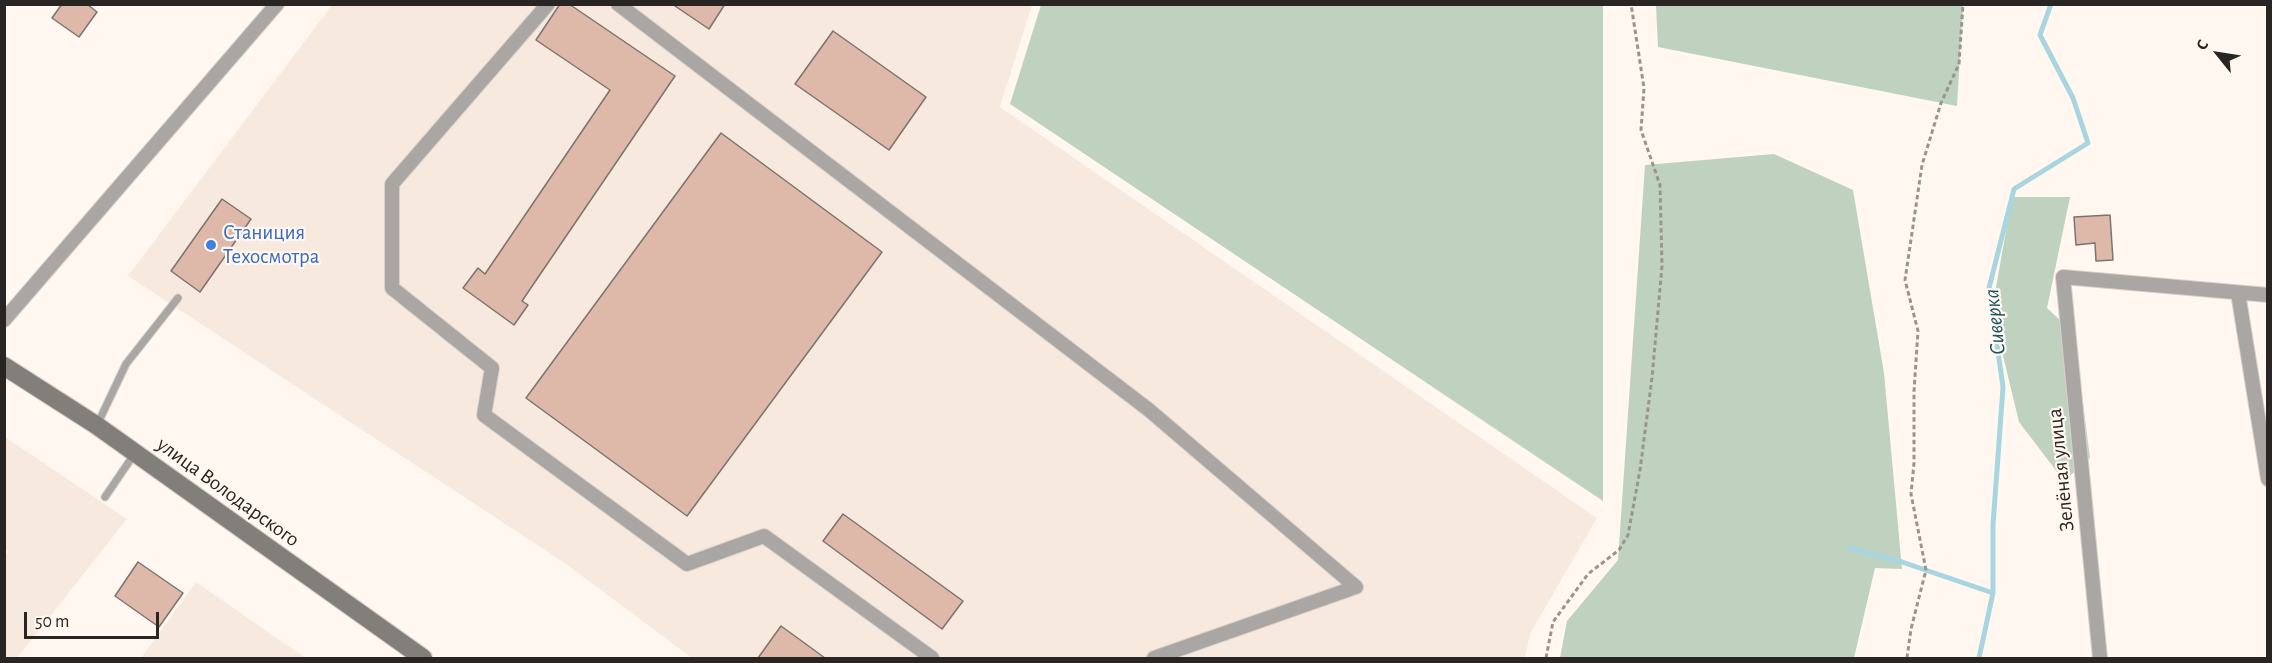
<!DOCTYPE html>
<meta charset="utf-8">
<style>
body{margin:0}
#map{position:relative;width:2272px;height:663px;overflow:hidden;background:#fff7f0;font-family:"Alegreya Sans",sans-serif}
canvas{display:block}
.frame{position:absolute;inset:0;border:6px solid #282522;pointer-events:none}
.north{position:absolute;left:2188px;top:24px;width:60px;height:60px;-webkit-text-stroke:4px #fff7f0;paint-order:stroke;rotate:300deg;font-size:16px;font-weight:700;line-height:24px;text-align:center;color:#282522}
.north::after{content:'';display:block;margin:auto;width:21px;height:27px;background:#282522;clip-path:polygon(50% 0,100% 100%,50% 72%,0 100%)}
.scale{position:absolute;left:24px;top:612px;width:135px;height:27px;box-sizing:border-box;border:3px solid #282522;border-top:0;padding-left:8px;font-size:18px;line-height:21px;white-space:nowrap;color:#282522;-webkit-text-stroke:4px #fff7f0;paint-order:stroke}
</style>
<div id="map">
<canvas width="2272" height="663"></canvas>
<div class="frame"></div>
<div class="north">С</div>
<div class="scale">50 m</div>
</div>
<script>
const ctx = document.querySelector('canvas').getContext('2d');
ctx.lineJoin = 'round';
function paint(path, color) { ctx.fillStyle = color; ctx.fill(path, 'evenodd'); }
const shape = rows => new Path2D(rows.map(r => 'M' + r).join(''));
function stroke(path, color, width, dash) { ctx.strokeStyle = color; ctx.lineWidth = width; ctx.lineCap = dash ? 'butt' : 'round'; ctx.setLineDash(dash || []); ctx.stroke(path); }
function drawText(font, color, halo, rows, align = 'center') {
  ctx.font = font + ' "Alegreya Sans",sans-serif'; ctx.lineWidth = 4.5; ctx.setLineDash([]); ctx.textBaseline = 'middle'; ctx.strokeStyle = halo; ctx.fillStyle = color; for (const [text, x, y, turn = 0] of rows) {
    ctx.save(); ctx.translate(x, y); ctx.rotate((+turn || 0) * Math.PI / 180); ctx.textAlign = isNaN(turn) ? turn : align; if (halo) ctx.strokeText(text, 0, 0); ctx.fillText(text, 0, 0); ctx.restore();
  }
}
const built = shape([
 [332,5,1032,5,1000,107,1597,518,1530,634,1525,658,692,658,566,564,128,276],
 [5,437,127,519,17,658,5,658,4,557,8,552,4,548],
 [196,582,284,643,306,658,141,658]
]);
const green = shape([
 [1041,5,1603,5,1603,501,1010,104],
 [1656,5,1963,5,1957,106,1658,47],
 [1774,154,1853,190,1884,373,1902,569,1875,568,1854,658,1560,658,1567,621,1618,560,1645,165],
 [2012,197,2070,197,2047,308,2074,333,2090,458,2064,481,2019,422,1992,310]
]);
const stream = shape([
 [1850,548,1902,562,1993,593],
 [1979,658,1993,593,1993,525,2003,387,1989,288,2014,189,2088,143,2073,98,2040,35,2051,4]
]);
const building = shape([
 [62,4,87,4,97,12,79,37,52,18,62,4],
 [560,4,569,4,675,76,522,301,528,305,514,325,463,288,478,268,485,274,610,90,536,40,560,4],
 [672,4,725,4,709,29,672,4],
 [833,31,926,97,889,150,795,84,833,31],
 [721,133,882,252,687,516,526,398,721,133],
 [222,199,251,219,200,292,171,271,222,199],
 [2110,215,2113,260,2096,261,2095,243,2076,245,2074,217,2110,215],
 [843,514,963,601,942,629,823,541,843,514],
 [138,562,183,593,159,627,115,596,138,562],
 [781,626,825,658,758,658,781,626]
]);
const path = shape([
 [1546,658,1553,622,1588,574,1619,550,1628,535,1640,470,1652,378,1662,266,1660,185,1641,130,1644,88,1631,4],
 [1907,658,1911,629,1926,570,1911,494,1914,463,1914,391,1918,331,1905,280,1922,165,1941,103,1959,64,1963,4]
]);
const lane = shape([
 [98,423,126,364,178,298],
 [105,497,135,453]
]);
const street = shape([
 [548,4,392,184,392,288,492,368,484,415,687,564,764,536,932,658],
 [618,4,1149,410,1356,587,1154,658],
 [2238,293,2268,479],
 [4,320,277,4],
 [2100,658,2063,277,2268,295]
]);
const secondary = shape([
 [4,366,96,425,423,658]
]);
const markers = [
 [211,245,6,"#3f7fe0"]
];
const shopNames = [
 ["Станиция",223,233],
 ["Техосмотра",223,257]
];
const streetNames = [
 ["Зелёная улица",2061,470,-96],
 ["улица Володарского",228,492,36]
];
const waterNames = [
 ["Сиверка",1995,322,-96]
];
paint(built, '#f7e9dd');
paint(green, '#bfd2bf');
stroke(stream, '#a8d5df', 5);
paint(building, '#deb9a9');
stroke(building, '#7c7370', 1.5);
stroke(lane, '#d8d1cb', 9);
stroke(street, '#d8d1cb', 16);
stroke(secondary, '#d8d1cb', 20);
stroke(path, '#9a948f', 3, [4.5, 3]);
stroke(lane, '#a9a6a3', 7);
stroke(street, '#a9a6a3', 14);
stroke(secondary, '#827f7a', 18);
for (const [x, y, r, color] of markers) { const dot = new Path2D(); dot.arc(x, y, r, 0, 2 * Math.PI); ctx.fillStyle = color; ctx.fill(dot); stroke(dot, '#fff7f0', 2); }
drawText('21px', '#366cbe', '#fff7f0', shopNames, 'left');
drawText('21px', '#282522', '#fff7f0', streetNames);
drawText('italic 22px', '#17545f', '#fff7f0', waterNames);
</script>
